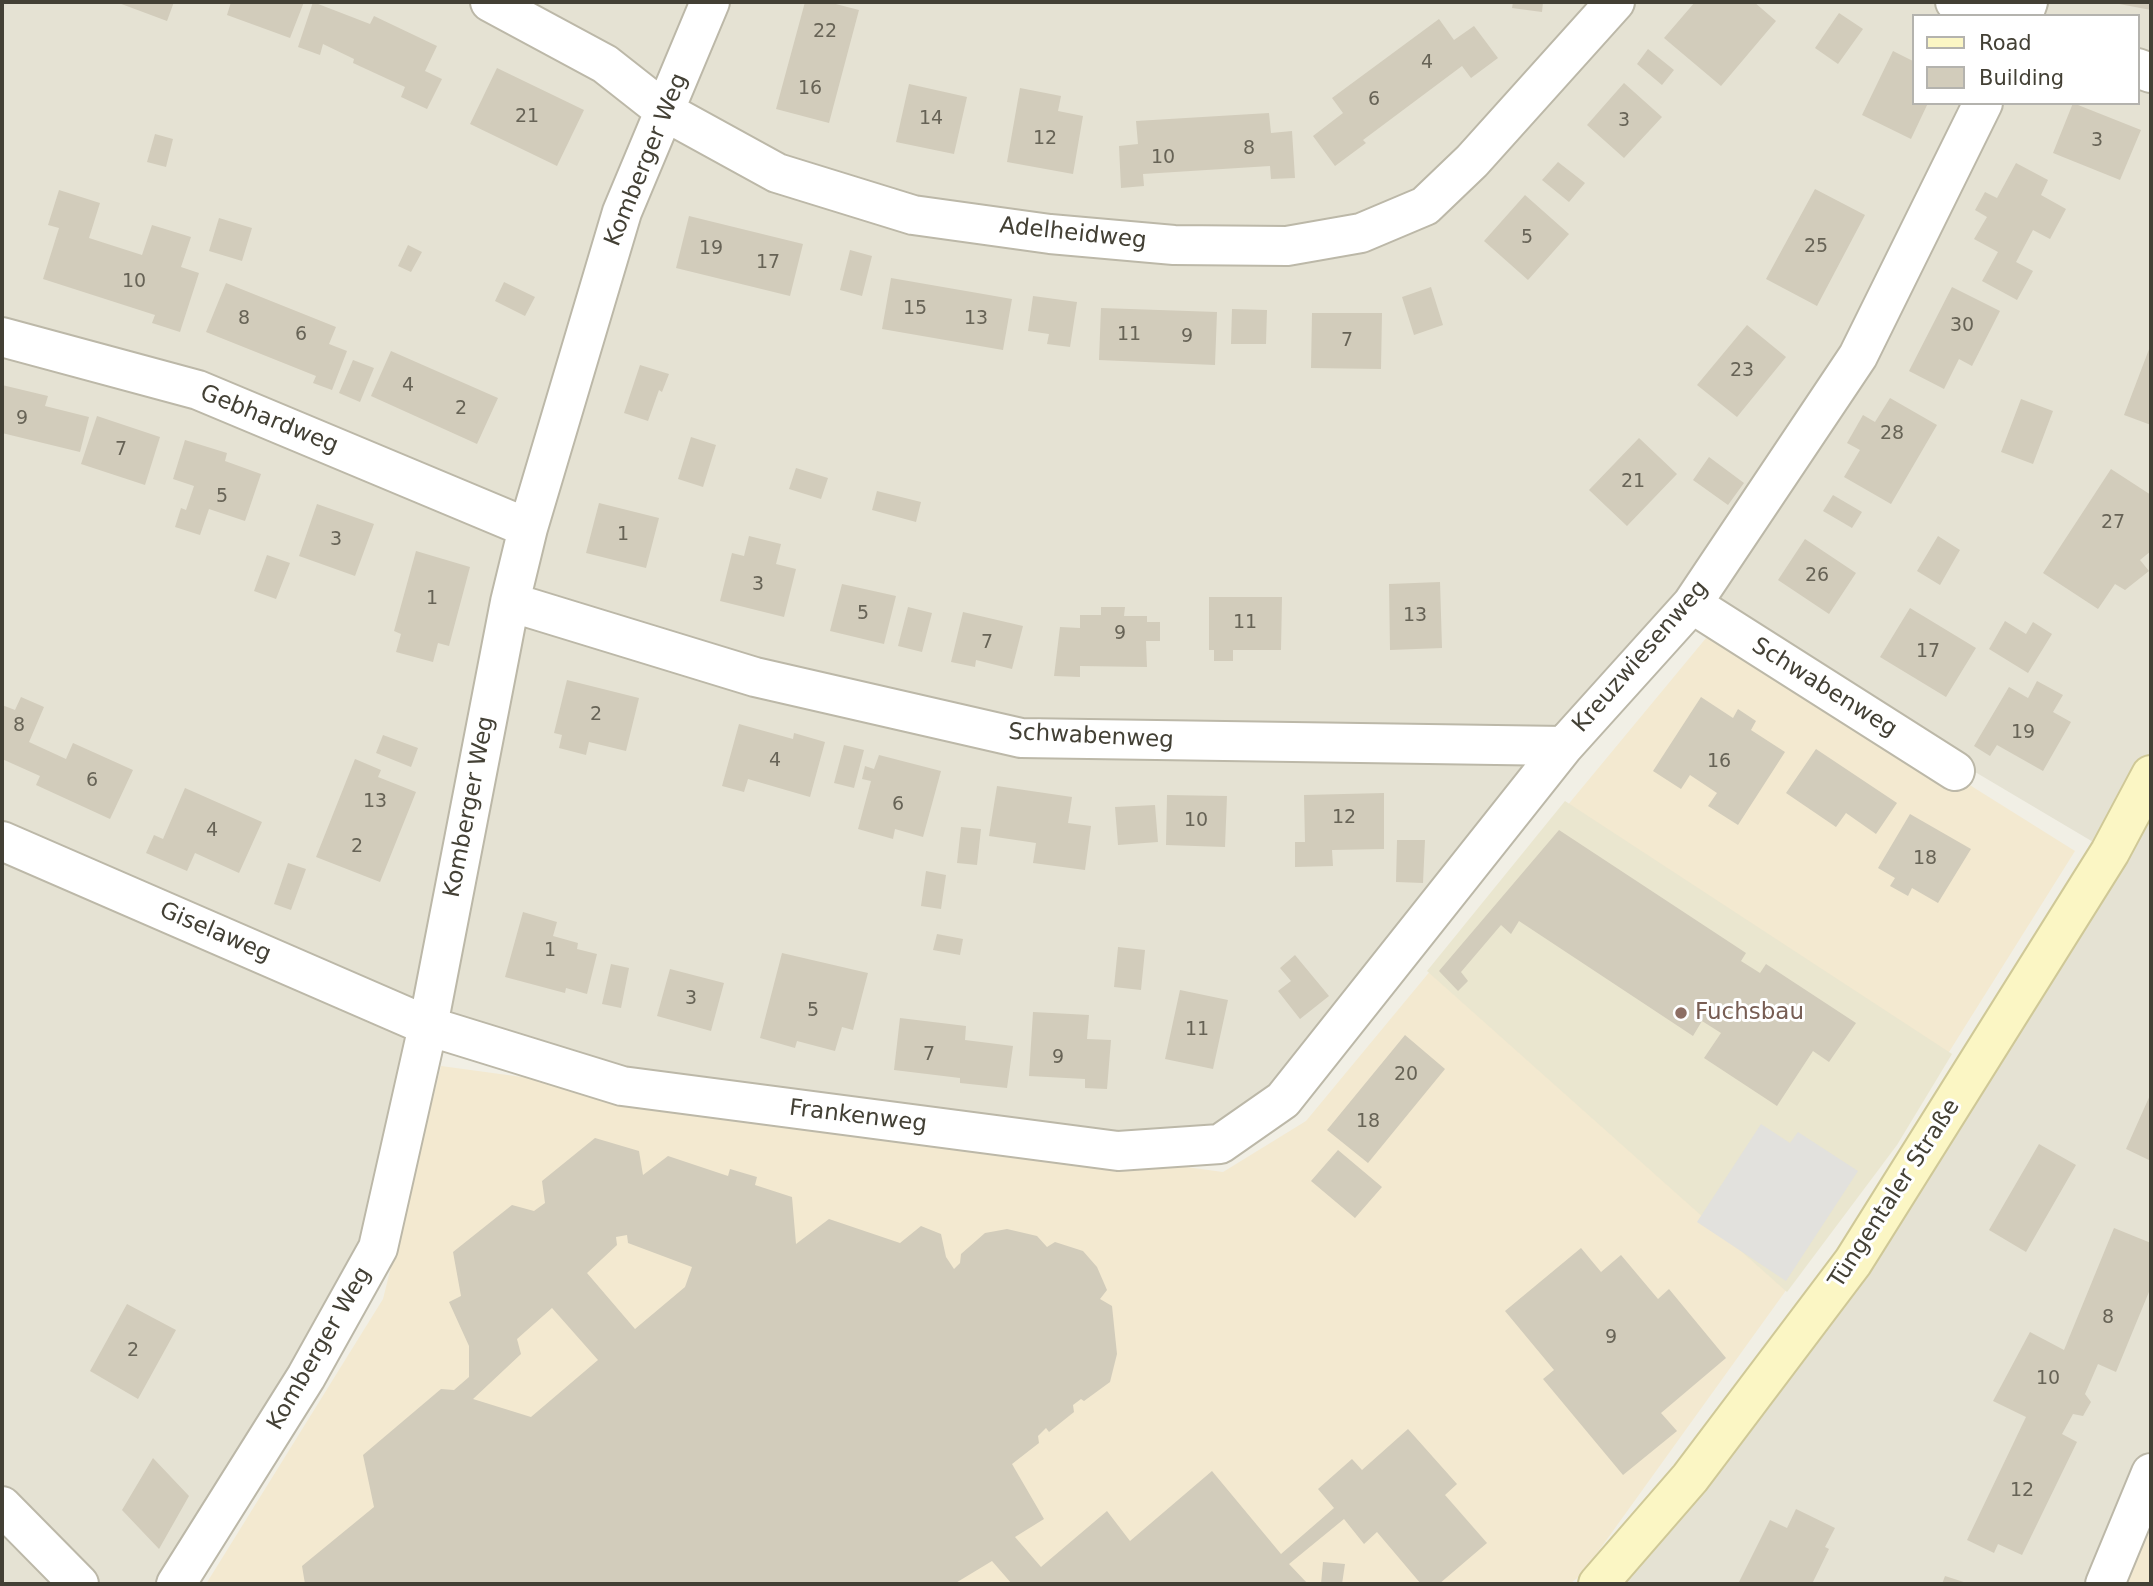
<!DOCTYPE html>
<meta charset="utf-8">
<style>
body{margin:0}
#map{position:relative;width:2153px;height:1586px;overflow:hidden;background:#f1efe5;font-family:"DejaVu Sans",sans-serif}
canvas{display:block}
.frame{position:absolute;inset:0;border:4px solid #434035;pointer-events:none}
.legend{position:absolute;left:1912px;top:14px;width:228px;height:91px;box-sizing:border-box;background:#fff;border:2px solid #b4b3ae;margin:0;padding:9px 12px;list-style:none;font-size:21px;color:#434035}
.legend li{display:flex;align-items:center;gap:14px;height:35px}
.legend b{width:35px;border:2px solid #b4b3ae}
</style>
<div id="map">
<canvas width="2153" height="1586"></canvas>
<div class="frame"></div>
<ul class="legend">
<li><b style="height:9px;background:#fbf6c4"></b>Road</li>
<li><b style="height:19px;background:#d2ccbb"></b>Building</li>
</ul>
</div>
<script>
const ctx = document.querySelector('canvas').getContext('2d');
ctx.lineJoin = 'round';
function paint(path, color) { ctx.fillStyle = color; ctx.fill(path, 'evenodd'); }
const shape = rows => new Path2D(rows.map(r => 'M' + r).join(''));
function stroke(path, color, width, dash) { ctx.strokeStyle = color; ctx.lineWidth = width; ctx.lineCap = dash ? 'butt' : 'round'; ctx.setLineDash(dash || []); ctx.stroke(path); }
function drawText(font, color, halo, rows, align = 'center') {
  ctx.font = font + ' "DejaVu Sans",sans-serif'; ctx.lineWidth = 6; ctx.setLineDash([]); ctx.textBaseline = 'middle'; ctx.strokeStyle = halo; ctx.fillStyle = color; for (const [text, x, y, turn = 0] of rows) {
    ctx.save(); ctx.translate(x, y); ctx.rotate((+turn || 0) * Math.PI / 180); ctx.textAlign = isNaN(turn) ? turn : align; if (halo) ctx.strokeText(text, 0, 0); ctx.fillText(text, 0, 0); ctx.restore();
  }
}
const residential = shape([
 [2,2,2151,2,2151,1473,2105,1584,1598,1584,1690,1478,2110,852,1692,604,1220,1144,622,1086,428,1026,378,1248,176,1584,2,1584],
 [1913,16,2137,16,2137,103,1913,103]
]);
const commercial = shape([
 [1716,626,2075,851,1892,1143,1582,1574,1570,1584,206,1584,383,1299,441,1066,1223,1172,1306,1121],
 [2151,1473,2151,1584,2105,1584]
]);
const education = shape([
 [1565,801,1952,1054,1897,1145,1787,1292,1427,971]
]);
const parking = shape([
 [1761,1124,1790,1143,1798,1132,1858,1171,1786,1281,1697,1222]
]);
const building = shape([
 [116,2,174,2,167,21],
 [231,2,304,2,290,38,227,15],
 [313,2,370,24,374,16,437,46,425,71,442,79,427,109,401,97,405,87,353,63,354,59,323,44,320,55,298,47],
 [805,2,828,2,859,10,829,123,776,109],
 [1513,2,1543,2,1542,12,1512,8],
 [1695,2,1754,2,1776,21,1721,86,1664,38],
 [2114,2,2151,2,2151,10,2114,3],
 [1839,13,1863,29,1838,64,1815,48],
 [1439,19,1454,40,1474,26,1498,58,1471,78,1462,66,1363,140,1366,143,1335,166,1313,136,1343,113,1332,98],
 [1648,49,1674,70,1662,85,1637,64],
 [1893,51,1913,61,1913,103,1928,103,1911,139,1862,115],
 [497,68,584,110,557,166,470,124],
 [1624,83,1662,117,1624,158,1587,125],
 [909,84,967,97,954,154,896,142],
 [1020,88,1061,96,1058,111,1083,116,1073,174,1007,162],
 [2073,103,2141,130,2120,180,2053,153],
 [1269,113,1271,133,1292,131,1295,178,1271,179,1270,166,1143,174,1144,186,1121,188,1119,146,1138,144,1136,121],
 [155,134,173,139,166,167,147,162],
 [1558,162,1585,183,1569,202,1542,180],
 [2016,163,2048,180,2041,195,2066,209,2050,239,2033,230,2016,262,2033,271,2017,300,1982,281,1998,252,1974,239,1987,217,1975,210,1985,192,1997,198],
 [1815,189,1865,215,1817,306,1766,279],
 [59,190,100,203,89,238,142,255,152,225,191,237,181,267,199,273,180,332,152,323,155,315,43,279,59,228,48,225],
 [1525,195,1569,234,1528,280,1484,241],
 [689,216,803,244,790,296,676,268],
 [219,218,252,228,242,261,209,251],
 [408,245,422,252,411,272,398,266],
 [850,250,872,256,862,296,840,290],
 [891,278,1012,299,1003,350,882,329],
 [504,282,535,297,525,316,495,301],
 [226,283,336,327,329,344,347,351,332,390,313,383,316,376,206,332],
 [1431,287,1443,325,1414,335,1402,297],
 [1952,287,2000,311,1972,366,1959,359,1944,389,1909,371],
 [1033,296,1077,302,1070,347,1047,344,1049,334,1028,331],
 [1101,308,1217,312,1215,365,1099,360],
 [1232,309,1267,310,1266,344,1231,344],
 [1312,313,1382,313,1381,369,1311,368],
 [1747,325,1786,357,1737,417,1697,385],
 [2151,344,2151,425,2124,415],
 [391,351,498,398,477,444,371,396],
 [353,360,374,368,360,402,339,393],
 [640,365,669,374,662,392,659,390,648,421,624,413],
 [2,385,48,396,45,406,89,417,80,452,2,433],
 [1890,398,1937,425,1891,504,1844,477,1860,450,1847,443,1863,415,1875,422],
 [2021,399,2053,411,2033,464,2001,452],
 [97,416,160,437,145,485,81,464],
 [691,437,716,445,703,487,678,479],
 [1639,438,1677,474,1627,526,1589,490],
 [185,440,227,453,225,461,261,474,245,521,209,509,200,535,175,527,181,508,186,510,194,486,173,479],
 [1709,457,1744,483,1728,505,1693,480],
 [796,468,828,478,821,499,789,489],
 [2111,469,2151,495,2151,551,2140,560,2149,571,2125,590,2115,584,2098,609,2043,573],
 [877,491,921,502,916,522,872,510],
 [1833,495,1862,512,1852,528,1823,511],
 [599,503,659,518,646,568,586,553],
 [317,504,374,524,355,576,299,556],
 [749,536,781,544,776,564,796,569,784,617,720,601,732,553,744,556],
 [1938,536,1960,550,1940,585,1917,571],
 [1805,539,1856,573,1829,614,1778,580],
 [416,551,470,567,449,646,438,643,433,662,396,652,401,634,394,631],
 [267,555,290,563,276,599,254,591],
 [1440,582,1442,648,1390,650,1389,584],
 [842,584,896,596,884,644,830,631],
 [1209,597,1282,597,1281,650,1233,650,1233,661,1214,661,1214,650,1209,650],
 [908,607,932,613,922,652,898,646],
 [1101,607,1125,607,1124,616,1147,616,1147,622,1160,622,1160,641,1146,641,1147,667,1080,666,1080,677,1054,676,1060,627,1080,628,1080,615,1101,615],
 [1910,608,1976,648,1946,697,1880,657],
 [963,612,1023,626,1012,669,976,660,975,667,951,662],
 [2005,621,2026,634,2033,622,2052,634,2028,673,1989,649],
 [567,680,639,698,626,751,589,742,586,755,559,748,562,735,554,733],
 [2037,681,2063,695,2053,712,2071,722,2043,771,1997,745,1990,756,1974,746,2009,687,2028,698],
 [21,697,44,707,29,742,66,759,73,743,133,770,110,819,36,785,40,776,2,759,2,705,15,710],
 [1701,697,1733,718,1738,709,1756,721,1751,730,1785,752,1738,825,1708,806,1717,793,1690,775,1681,789,1653,771],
 [739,724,793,739,794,733,825,742,810,797,748,779,744,792,722,786],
 [383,735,418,748,411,767,376,753],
 [844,745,864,750,854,788,834,783],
 [1816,749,1897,803,1876,834,1846,813,1836,827,1786,793],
 [879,755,941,771,923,837,895,829,893,839,858,829,871,781,862,779,865,766,874,769],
 [355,759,381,770,378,777,416,792,380,882,316,857],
 [997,786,1072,797,1068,823,1091,826,1085,870,1033,863,1036,843,989,836],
 [185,788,262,822,239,873,195,853,187,871,146,853,154,835,163,839],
 [1384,793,1384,849,1332,850,1333,866,1295,867,1295,842,1305,842,1304,795],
 [1167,795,1227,796,1225,847,1166,845],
 [1155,805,1158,842,1118,845,1115,807],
 [1910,814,1971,849,1938,903,1912,888,1908,896,1890,886,1895,878,1878,868],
 [961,827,981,829,977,865,957,863],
 [1559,830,1746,953,1741,961,1760,973,1766,964,1856,1023,1829,1062,1813,1051,1777,1106,1704,1058,1721,1033,1702,1021,1693,1036,1519,921,1511,934,1501,925,1461,972,1468,981,1458,991,1439,971],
 [1397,840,1425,840,1423,883,1396,882],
 [288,863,306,869,291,910,274,904],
 [926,871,946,875,941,909,921,906],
 [523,912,557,922,553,936,578,943,577,949,597,954,587,994,566,988,565,993,505,977],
 [937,934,963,939,960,955,933,950],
 [1118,947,1145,950,1141,990,1114,987],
 [782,953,868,973,853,1030,842,1027,835,1051,797,1041,795,1048,760,1038],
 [1295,955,1329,996,1300,1019,1278,991,1291,981,1280,968],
 [611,964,629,968,621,1008,602,1004],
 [670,969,724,983,711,1031,657,1016],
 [1180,990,1228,1000,1213,1069,1165,1059],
 [1033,1012,1089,1015,1087,1039,1111,1040,1107,1089,1085,1088,1085,1079,1029,1076],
 [900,1018,966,1026,965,1040,1013,1046,1007,1088,960,1083,960,1078,894,1070],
 [1405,1035,1445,1069,1368,1163,1327,1130],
 [2151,1093,2151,1161,2126,1149],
 [595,1138,639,1151,643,1175,668,1156,728,1176,730,1169,757,1177,755,1185,792,1197,796,1244,829,1219,900,1243,921,1226,941,1234,946,1257,954,1269,960,1263,961,1254,985,1233,1007,1229,1037,1236,1047,1247,1055,1242,1083,1251,1097,1267,1107,1290,1100,1299,1112,1306,1117,1354,1110,1382,1084,1401,1081,1399,1073,1405,1074,1412,1049,1432,1046,1428,1038,1436,1039,1443,1012,1464,1044,1519,1015,1537,1041,1567,1107,1511,1130,1541,1212,1471,1281,1554,1334,1508,1318,1489,1352,1459,1362,1470,1408,1429,1457,1484,1445,1495,1487,1543,1439,1584,1421,1584,1377,1532,1364,1544,1344,1519,1289,1564,1308,1584,1012,1584,992,1561,954,1584,305,1584,302,1566,374,1507,363,1455,441,1389,454,1390,469,1377,469,1346,449,1302,461,1296,453,1252,512,1205,534,1211,545,1203,542,1181],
 [627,1235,628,1243,692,1267,685,1287,635,1329,587,1273,617,1245,616,1237],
 [552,1308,598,1360,531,1417,473,1399,521,1354,517,1339],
 [2039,1144,2076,1165,2026,1252,1989,1230],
 [1338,1150,1382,1187,1355,1218,1311,1181],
 [2114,1228,2151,1243,2151,1287,2116,1372,2098,1364,2085,1394,2091,1402,2083,1416,2073,1414,2062,1434,2077,1442,2022,1555,1998,1544,1994,1553,1967,1540,2026,1417,1993,1401,2030,1332,2064,1350],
 [1581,1248,1601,1272,1621,1255,1658,1299,1669,1289,1726,1358,1661,1413,1677,1431,1623,1475,1543,1379,1554,1370,1505,1311],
 [127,1304,176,1330,138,1399,90,1371],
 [153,1458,189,1496,159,1549,122,1510],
 [1796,1509,1835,1528,1825,1547,1829,1549,1812,1584,1738,1584,1770,1520,1787,1528],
 [1323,1562,1345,1564,1342,1584,1321,1584],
 [1945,1576,1970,1584,1942,1584]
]);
const street = shape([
 [490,2,605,64,666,112,777,173,913,215,1050,234,1174,245,1287,246,1361,233,1425,206,1472,161,1615,2],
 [1955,2,1995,16],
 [2023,16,2028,2],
 [2137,68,2151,73],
 [2,337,198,390,528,528],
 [510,602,755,677,1021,738,1564,746],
 [1692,604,1955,771],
 [2,841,428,1026,622,1086,1118,1151,1220,1144,1283,1100,1564,746,1692,604,1858,356,1983,103],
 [2,1506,79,1584],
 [176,1584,306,1377,378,1248,428,1026,510,602,528,528,622,212,710,2],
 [2105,1584,2151,1473]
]);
const secondary = shape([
 [1598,1584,1690,1478,1853,1262,2110,852,2151,775]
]);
const markers = [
 [1681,1013,7,"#8d6e63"]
];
const numberNames = [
 ["22",825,32],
 ["4",1427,63],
 ["16",810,89],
 ["6",1374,100],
 ["21",527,117],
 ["14",931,119],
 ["3",1624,121],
 ["12",1045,139],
 ["3",2097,141],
 ["8",1249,149],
 ["10",1163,158],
 ["5",1527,238],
 ["25",1816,247],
 ["19",711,249],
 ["17",768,263],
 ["10",134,282],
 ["15",915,309],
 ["8",244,319],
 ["13",976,319],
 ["30",1962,326],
 ["6",301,335],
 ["11",1129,335],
 ["9",1187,337],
 ["7",1347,341],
 ["23",1742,371],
 ["4",408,386],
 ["2",461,409],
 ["9",22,419],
 ["28",1892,434],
 ["7",121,450],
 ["21",1633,482],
 ["5",222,497],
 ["27",2113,523],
 ["1",623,535],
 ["3",336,540],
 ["26",1817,576],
 ["3",758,585],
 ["1",432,599],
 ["5",863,614],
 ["13",1415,616],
 ["11",1245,623],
 ["9",1120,634],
 ["7",987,643],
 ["17",1928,652],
 ["2",596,715],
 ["8",19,726],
 ["19",2023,733],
 ["4",775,761],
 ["16",1719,762],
 ["6",92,781],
 ["13",375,802],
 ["6",898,805],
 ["12",1344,818],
 ["10",1196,821],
 ["4",212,831],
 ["2",357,847],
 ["18",1925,859],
 ["1",550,951],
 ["3",691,999],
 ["5",813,1011],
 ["11",1197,1030],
 ["7",929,1055],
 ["9",1058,1058],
 ["20",1406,1075],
 ["18",1368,1122],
 ["8",2108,1318],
 ["9",1611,1338],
 ["2",133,1351],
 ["10",2048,1379],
 ["12",2022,1491]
];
const streetNames = [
 ["Komberger Weg",647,160,-68],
 ["Adelheidweg",1073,234,6],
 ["Gebhardweg",269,420,22],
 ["Kreuzwiesenweg",1641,657,-49],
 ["Schwabenweg",1824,688,32],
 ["Schwabenweg",1091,737,3],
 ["Komberger Weg",470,807,-79],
 ["Giselaweg",215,933,23],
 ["Frankenweg",858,1117,7],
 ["Tüngentaler Straße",1895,1194,-57],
 ["Komberger Weg",320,1349,-60]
];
const educationNames = [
 ["Fuchsbau",1695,1013]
];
paint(residential, '#e5e2d3');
paint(commercial, '#f3e9d0');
paint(education, '#eae6cf');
paint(parking, '#e2e1dd');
paint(building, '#d2ccbb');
stroke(street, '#bcb8a8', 42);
stroke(secondary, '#cfc897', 42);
stroke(street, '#fff', 38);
stroke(secondary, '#fbf6c4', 38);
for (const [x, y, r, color] of markers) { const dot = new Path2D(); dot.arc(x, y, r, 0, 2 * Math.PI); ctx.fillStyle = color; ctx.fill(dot); stroke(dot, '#fff', 2.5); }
drawText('19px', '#676356', null, numberNames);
drawText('23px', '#434035', '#fff', streetNames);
drawText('23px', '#785e54', '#fff', educationNames, 'left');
</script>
